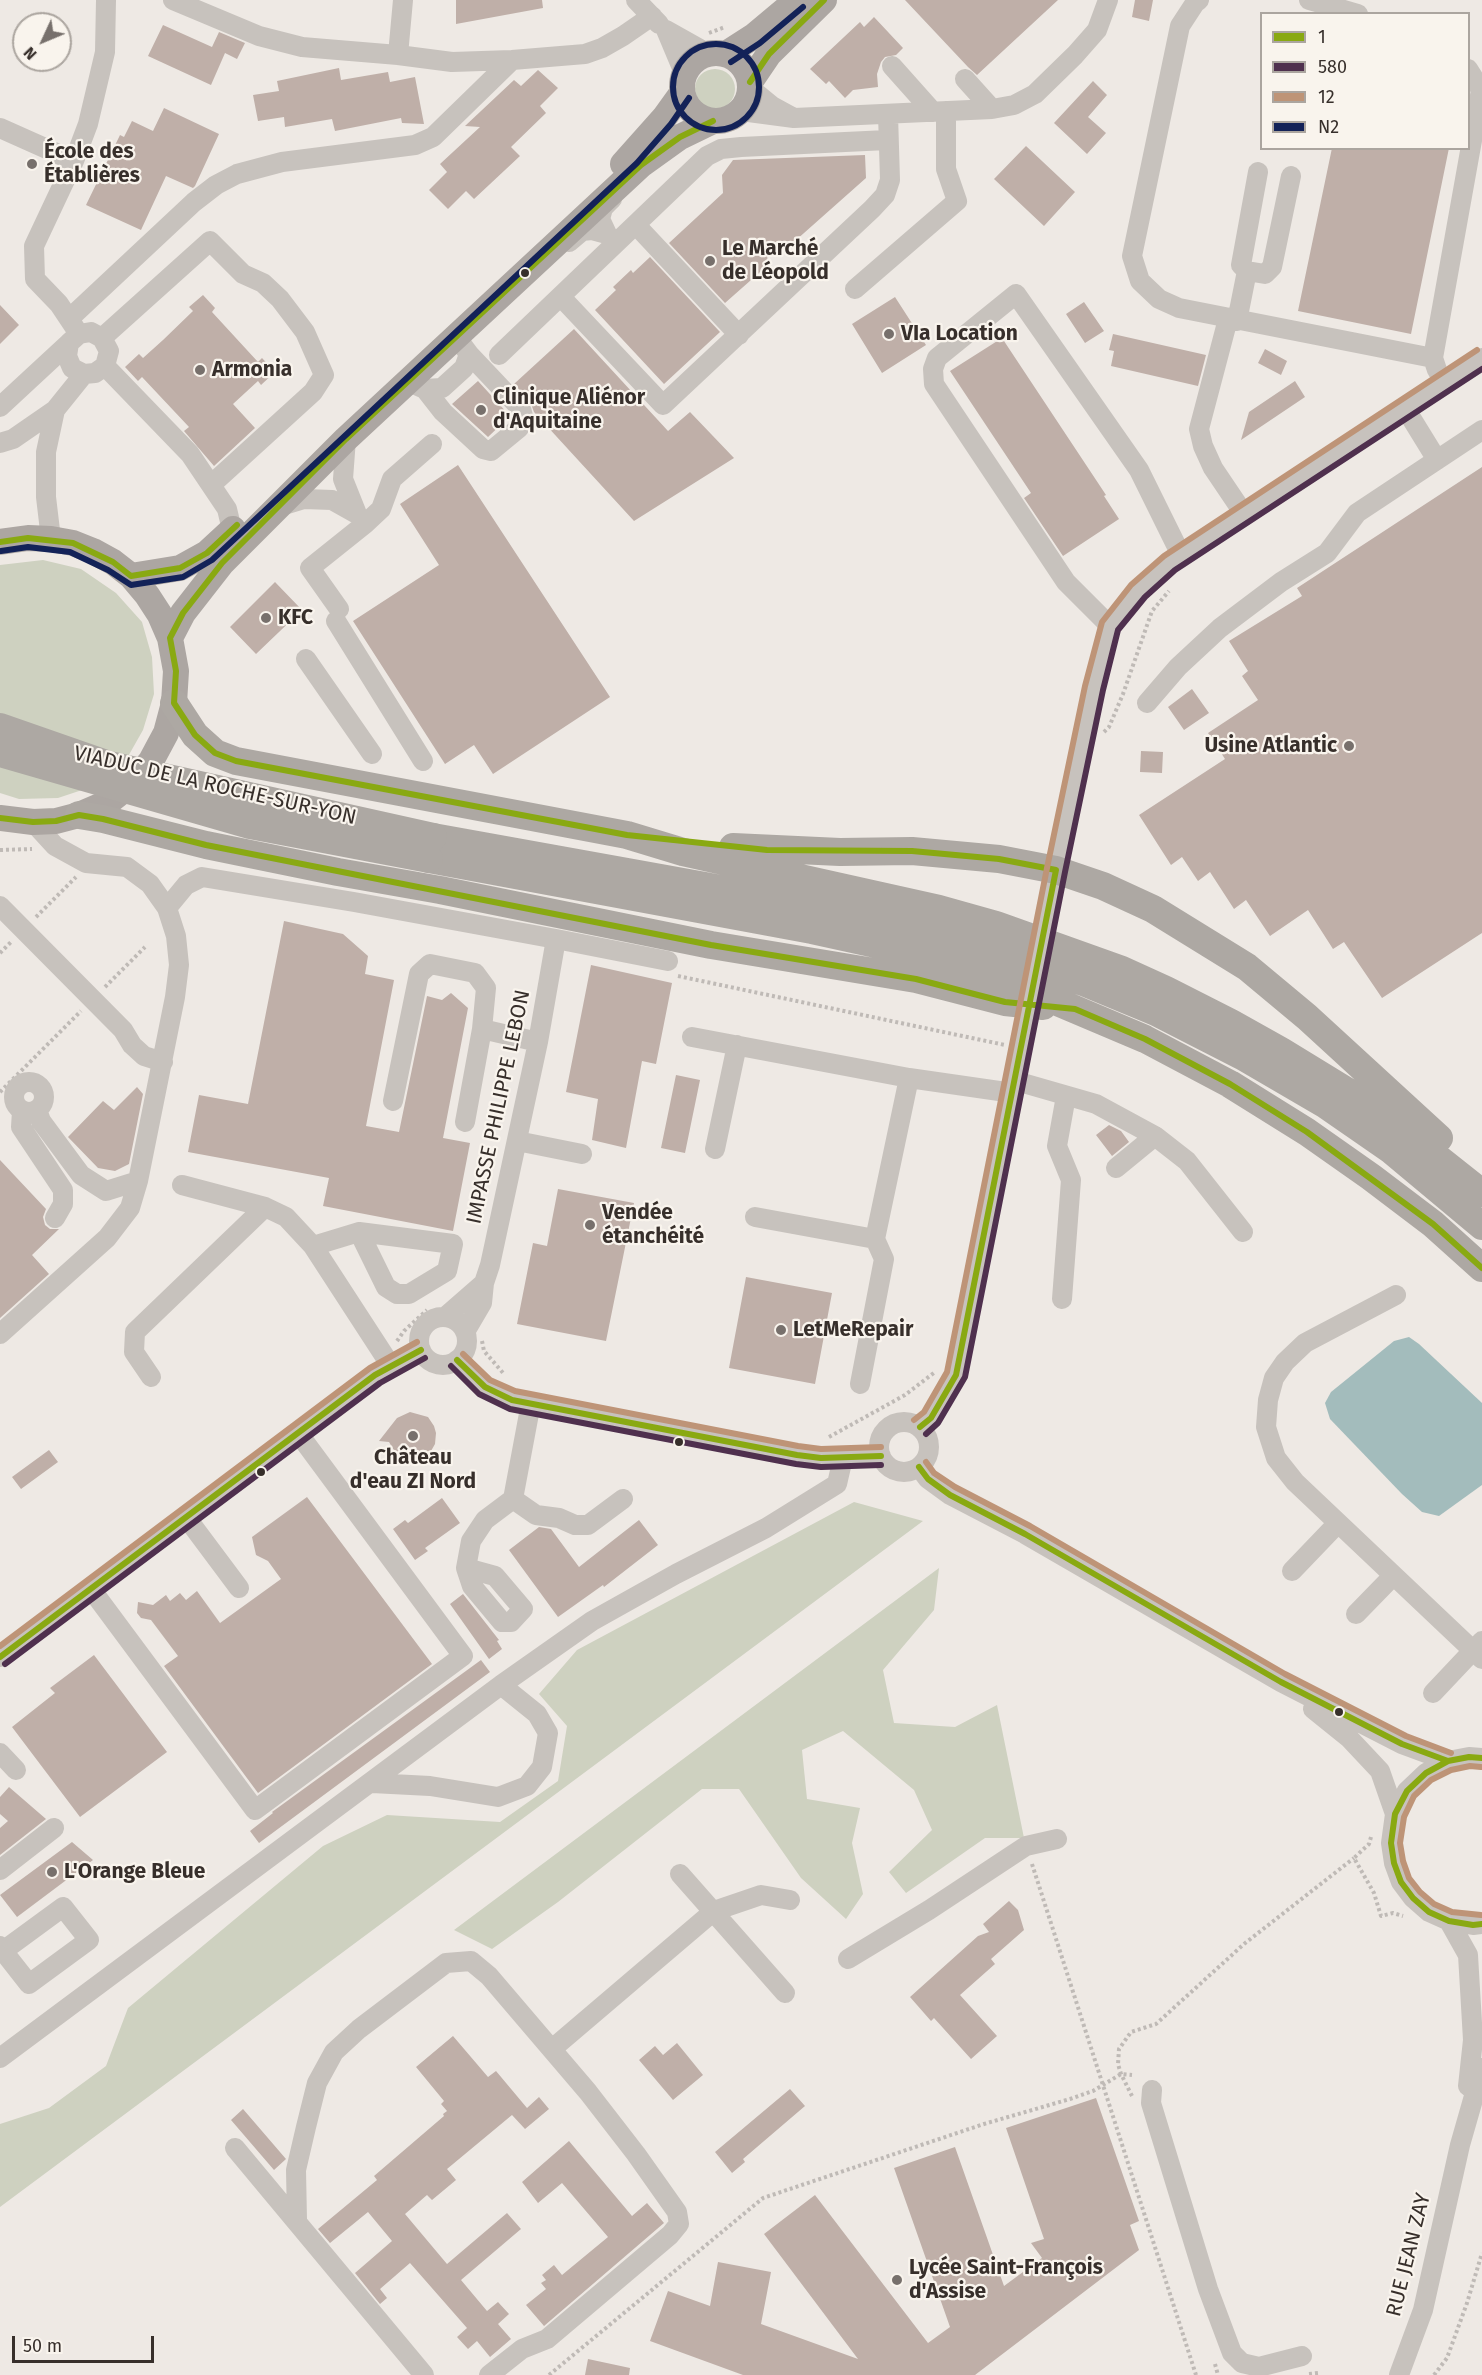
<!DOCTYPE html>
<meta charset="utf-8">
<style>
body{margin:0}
#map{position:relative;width:1482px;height:2375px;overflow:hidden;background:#eee9e4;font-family:"Fira Sans",sans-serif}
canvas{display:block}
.legend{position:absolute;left:1260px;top:12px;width:210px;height:138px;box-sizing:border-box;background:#f9f4ed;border:2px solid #aba59f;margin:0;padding:8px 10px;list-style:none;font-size:18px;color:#372f2b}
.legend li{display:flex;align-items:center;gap:12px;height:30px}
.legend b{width:30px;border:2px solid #aba59f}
.north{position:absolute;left:12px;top:12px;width:60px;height:60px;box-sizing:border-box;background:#f9f4ed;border:2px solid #aba59f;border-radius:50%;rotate:226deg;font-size:16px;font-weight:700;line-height:24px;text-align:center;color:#372f2b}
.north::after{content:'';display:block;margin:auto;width:21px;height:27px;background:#77706c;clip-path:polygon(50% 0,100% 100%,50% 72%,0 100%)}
.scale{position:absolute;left:12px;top:2336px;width:142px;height:27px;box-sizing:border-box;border:3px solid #372f2b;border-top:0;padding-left:8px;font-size:18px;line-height:21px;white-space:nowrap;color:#372f2b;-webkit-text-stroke:4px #f9f4ed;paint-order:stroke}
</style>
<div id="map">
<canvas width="1482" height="2375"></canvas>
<ul class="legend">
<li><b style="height:8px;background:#89a912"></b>1</li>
<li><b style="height:8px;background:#4f304e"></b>580</li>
<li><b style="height:8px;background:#be9477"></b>12</li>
<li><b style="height:8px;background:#132258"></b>N2</li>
</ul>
<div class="north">N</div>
<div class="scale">50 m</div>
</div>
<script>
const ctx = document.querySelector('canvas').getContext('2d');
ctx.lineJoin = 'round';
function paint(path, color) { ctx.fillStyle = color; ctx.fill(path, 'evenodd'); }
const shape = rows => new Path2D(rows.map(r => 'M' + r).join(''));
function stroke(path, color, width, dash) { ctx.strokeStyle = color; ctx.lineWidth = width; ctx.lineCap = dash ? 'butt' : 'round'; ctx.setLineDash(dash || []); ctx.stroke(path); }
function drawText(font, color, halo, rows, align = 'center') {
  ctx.font = font + ' "Fira Sans",sans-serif'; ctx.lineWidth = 4.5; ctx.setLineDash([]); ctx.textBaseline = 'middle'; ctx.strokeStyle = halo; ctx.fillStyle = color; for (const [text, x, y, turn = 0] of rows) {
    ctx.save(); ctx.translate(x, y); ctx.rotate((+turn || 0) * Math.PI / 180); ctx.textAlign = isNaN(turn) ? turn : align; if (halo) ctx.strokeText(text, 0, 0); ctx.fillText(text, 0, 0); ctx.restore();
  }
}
const green = shape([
 '695 89a20 20 0 1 1 40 0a20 20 0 1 1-40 0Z',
 [43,560,81,569,116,593,142,622,152,657,154,694,143,730,126,760,94,786,58,798,19,799,0,793,0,565],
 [854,1502,923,1521,0,2207,0,2124,49,2108,106,2066,128,2008,323,1846,387,1815,500,1822,558,1781,567,1726,539,1694,577,1650],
 [939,1568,934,1610,883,1670,894,1723,955,1727,997,1705,1024,1838,985,1838,906,1893,889,1872,932,1830,914,1790,843,1731,802,1750,807,1799,860,1808,852,1843,863,1894,846,1919,801,1878,739,1789,702,1789,558,1902,492,1949,454,1930]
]);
const water = shape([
 [1409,1337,1419,1344,1482,1403,1482,1485,1439,1516,1422,1512,1402,1494,1330,1419,1325,1403,1331,1392,1394,1341]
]);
const building = shape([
 [456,0,542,0,543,8,456,24],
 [905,0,1058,0,977,75,968,67],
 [1135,0,1153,0,1149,21,1132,17],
 [874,17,903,48,896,55,885,57,881,62,877,74,878,87,853,90,845,98,829,81,826,84,810,69,860,22,864,27],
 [163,25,212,47,219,32,245,43,237,59,225,53,211,85,148,56],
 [339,68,341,80,388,72,390,82,415,77,424,124,402,123,401,118,335,131,332,119,285,127,284,117,258,121,253,95,279,91,277,81],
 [538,70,558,88,540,106,546,113,511,147,520,156,474,199,466,191,448,209,429,190,447,172,440,164,480,127,465,126,514,80,521,86],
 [1093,81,1107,95,1088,117,1106,133,1087,154,1054,123],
 [164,108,219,134,195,186,193,188,166,176,141,230,86,205,120,135,124,137,132,121,153,131],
 [1026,146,1075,192,1044,226,994,179],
 [1332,148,1449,148,1411,334,1298,311],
 [865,155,866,178,795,241,766,243,768,265,725,303,669,243,723,193,722,175,733,160],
 [650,257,720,332,664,384,595,310,616,290,613,287,631,270,633,273],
 [203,295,215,308,212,312,258,362,262,358,275,372,261,385,258,381,233,404,255,428,214,466,184,431,189,427,142,377,138,381,125,367,139,354,143,358,163,340,193,311,189,307],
 [895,297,926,345,882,373,852,324],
 [1084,302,1104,331,1085,343,1066,314],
 [0,305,19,325,0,344],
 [574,329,668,431,690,412,734,458,634,521,534,412,530,401,514,384],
 [1113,334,1206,355,1198,386,1111,366,1114,351,1109,350],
 [1002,338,1106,495,1104,496,1119,519,1063,556,1024,498,1031,493,950,371],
 [1265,349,1287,361,1281,375,1258,363],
 [478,381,510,416,488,437,452,404],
 [1295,381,1305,397,1241,440,1249,412],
 [458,465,610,697,493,774,474,745,445,764,353,621,439,565,400,504],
 [1482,467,1482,933,1382,998,1344,942,1333,949,1308,910,1270,936,1246,900,1234,909,1210,872,1198,881,1182,857,1171,865,1139,815,1225,759,1208,733,1258,700,1242,676,1248,671,1229,641,1302,596,1297,588],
 [275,582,302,610,256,654,230,627],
 [1192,689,1209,713,1184,730,1168,707],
 [1141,751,1163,752,1162,773,1140,772],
 [284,921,343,934,368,956,365,974,394,980,366,1126,399,1132,427,996,442,1000,451,993,468,1008,443,1138,470,1143,453,1231,323,1206,329,1178,188,1152,199,1095,248,1104],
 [591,965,672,983,656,1064,642,1061,626,1148,592,1140,598,1099,566,1092],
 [676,1075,700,1080,685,1153,661,1148],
 [137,1087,143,1094,129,1164,115,1171,98,1168,68,1137,103,1101,114,1110],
 [1109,1125,1121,1131,1129,1142,1112,1156,1096,1135],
 [0,1160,46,1209,43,1217,45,1225,50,1229,59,1229,32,1255,49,1274,0,1318],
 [558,1189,634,1203,606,1341,517,1324,533,1243,547,1246],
 [746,1277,832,1293,815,1384,729,1368],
 [410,1412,428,1417,434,1426,436,1433,435,1444,431,1451,426,1455,415,1459,398,1457,389,1442,379,1441,397,1418],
 [49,1450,58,1462,21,1489,12,1477],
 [307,1497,432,1664,258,1793,164,1666,178,1656,151,1620,141,1618,137,1613,138,1602,153,1605,166,1595,170,1601,180,1593,186,1600,197,1591,220,1623,281,1579,268,1561,256,1555,252,1537],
 [442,1498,460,1523,425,1548,428,1551,415,1560,393,1529,405,1520,408,1523],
 [639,1520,658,1545,604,1587,603,1585,558,1617,509,1550,539,1527,551,1529,579,1567],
 [463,1594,499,1640,497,1641,502,1649,489,1659,450,1604],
 [94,1655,167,1752,80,1817,12,1727,55,1693,50,1688],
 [481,1660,490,1672,259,1843,250,1831,273,1813,272,1812],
 [9,1787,46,1819,0,1855,0,1828,8,1821,0,1814,0,1797],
 [72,1842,93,1860,17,1917,0,1895],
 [1009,1901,1018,1910,1024,1930,991,1959,995,1964,960,1995,997,2036,971,2059,934,2018,931,2021,910,1997,978,1936,989,1932,983,1924],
 [453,2036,488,2077,496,2071,527,2108,539,2097,549,2109,525,2129,512,2115,447,2169,456,2180,432,2200,427,2195,405,2214,447,2264,507,2213,521,2229,461,2280,487,2311,498,2302,509,2314,498,2324,511,2339,490,2357,477,2341,468,2349,457,2337,467,2328,410,2263,380,2289,387,2298,380,2304,355,2273,392,2241,368,2212,330,2243,318,2229,377,2180,374,2176,444,2116,443,2114,447,2111,441,2104,444,2101,416,2067],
 [677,2043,703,2075,673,2100,639,2060,655,2046,663,2055],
 [790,2089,805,2106,743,2159,745,2162,732,2173,715,2152],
 [1096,2098,1139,2221,1130,2225,1139,2250,975,2375,743,2375,650,2341,668,2291,710,2306,718,2262,771,2272,761,2324,858,2359,764,2234,815,2195,928,2343,950,2327,894,2168,955,2147,1004,2286,1042,2258,1031,2243,1044,2239,1006,2128],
 [243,2109,286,2159,274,2170,231,2120],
 [569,2141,632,2216,647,2203,664,2223,544,2326,526,2305,546,2289,541,2283,546,2280,542,2275,554,2265,562,2275,608,2237,562,2183,538,2203,522,2182],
 [588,2359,630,2368,629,2375,585,2375]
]);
const path = shape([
 [709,33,725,27],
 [1104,732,1109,727,1123,694,1152,611,1169,591],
 [0,850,32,849],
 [36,917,76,877],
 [0,953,12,941],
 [678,976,1005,1045],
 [105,987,145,947],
 [0,1092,81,1011],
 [397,1341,404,1331,427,1310],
 [482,1341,484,1351,504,1374],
 [829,1437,905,1395,935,1372],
 [1371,1837,1369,1844,1354,1858,1374,1893,1381,1916,1393,1913,1403,1916],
 [1032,1864,1196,2375],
 [1132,2096,1121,2074,1118,2064,1119,2049,1131,2032,1156,2024,1244,1944,1354,1858],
 [1215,2364,1218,2375],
 [1309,2374,1318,2373],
 [549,2375,763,2198,984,2124,1070,2099,1093,2091,1121,2074,1132,2075],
 [1434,2375,1447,2358,1467,2303,1482,2253]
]);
const minor = shape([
 [173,0,259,36,302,47,398,55,452,62,512,60,585,54,602,48,623,36,652,16],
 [636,0,659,24],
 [1199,0,1195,3,1180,26,1132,256,1140,281,1159,299,1179,308,1433,358],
 [1309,0,1358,14],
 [398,55,403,0],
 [892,66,933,112],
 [684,73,666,30,707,53],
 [965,79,992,109],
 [741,111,794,118,772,106,750,88],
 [794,118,992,109,1014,105,1035,94,1075,55,1097,30,1108,0],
 [0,128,74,161],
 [636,225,739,335],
 [569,242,582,231,592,230,607,234,600,219,603,208,612,199],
 [1247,271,1241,265,1258,172],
 [855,289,957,201,946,169,946,111],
 [561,297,663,405,872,209,885,195,890,180,888,114],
 [70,318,194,202,216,185,237,174,282,162,415,145,433,137,512,60],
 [1228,319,1199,429,1203,446,1213,468,1244,514],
 [1237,321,1247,271,1265,274,1272,267,1291,176],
 [79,334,59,304,35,279,34,246,74,161,88,124,105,52,106,0],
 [102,338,210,241,243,274,263,283,280,299,305,332,324,375,313,392,212,484],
 [499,355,707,156,721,149,741,147,887,140],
 [105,366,190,454,227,509,232,530],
 [1437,370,1433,358,1481,90,1468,69],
 [416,385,425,389,442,388,464,368,469,354,463,346],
 [425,389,443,412,483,449,491,451,519,428,524,420,521,409,469,354],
 [0,407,69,343],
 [1405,408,1437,460],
 [346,439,343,479,357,514],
 [0,443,13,439,55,410,84,374,95,373,105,366,109,351,102,338,91,332,79,334,69,343,67,356,72,368,84,374],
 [281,506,304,499,332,500,357,514],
 [51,539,46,497,46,452,55,410],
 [339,609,310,568,365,524,381,509,392,479,432,444],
 [336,621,423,761],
 [1110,626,1066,582,934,384,933,369,937,358,1016,294,1139,470,1181,555],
 [306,659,372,754],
 [1147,703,1178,667,1220,628,1281,582,1327,553,1357,513,1482,430],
 [33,822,55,846,86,863,127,867,150,884,167,908,176,936,179,965,175,997,138,1181,106,1191,81,1175,41,1121,37,1110],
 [0,906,123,1030,132,1045,144,1056,163,1062],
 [167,908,186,885,202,877,354,902,556,939],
 [1045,926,1094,688,1110,626,1138,591,1169,563,1482,358],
 [482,1029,538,1042],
 [692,1037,909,1078,1013,1093],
 [1016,1081,1096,1104,1155,1136,1187,1161,1243,1232],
 '14 1097a15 15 0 1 1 30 0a15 15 0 1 1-30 0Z',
 [393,1101,419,974,430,964,475,973,486,988,482,1029,465,1122],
 [22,1111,21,1127,63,1190,63,1204,55,1218],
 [517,1141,582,1154],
 [715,1149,737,1045],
 [1116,1168,1155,1136],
 [182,1185,265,1207,286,1217,313,1246,391,1366],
 [755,1217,875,1239],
 [313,1246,359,1232,453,1244,447,1271,409,1294,397,1294,386,1287,359,1232],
 [1396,1295,1305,1343,1285,1362,1274,1378,1268,1400,1266,1427,1276,1458,1295,1482,1482,1659],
 [1062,1299,1071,1180,1057,1146,1066,1096],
 [445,1317,484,1283],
 '419 1341a24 24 0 1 1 48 0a24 24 0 1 1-48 0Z',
 [465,1332,482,1303,484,1283,490,1265,538,1042,556,939,668,961],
 [0,1334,107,1238,130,1208,138,1181],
 [457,1360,485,1387,512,1400,797,1455,821,1458,863,1455,881,1456],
 [151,1377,134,1352,135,1332,265,1207],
 [860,1384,884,1259,875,1239,909,1078],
 '879 1447a25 25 0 1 1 50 0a25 25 0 1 1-50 0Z',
 [920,1427,931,1418,956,1375,1026,1027],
 [919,1467,928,1479,950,1495,1025,1534,1281,1682,1402,1744,1448,1761],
 [513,1499,536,1515,559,1518,575,1525,588,1525,623,1499],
 [186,1517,239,1588],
 [466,1568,495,1576,523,1609,511,1622,502,1622,472,1586,466,1568,471,1541,485,1520,513,1499,531,1403],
 [1292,1571,1338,1523],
 [91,1589,255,1810,463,1656,298,1433],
 [1356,1614,1393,1576],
 [0,1657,375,1375,421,1350],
 [1433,1693,1482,1641],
 [1313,1709,1349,1738,1380,1771,1395,1814],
 [0,1753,16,1770],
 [1482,1758,1469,1757,1448,1761,1426,1773,1407,1791,1395,1814,1391,1843,1394,1863,1401,1882,1413,1898,1429,1912,1449,1921,1473,1925,1482,1924],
 [372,1783,430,1786,498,1797,527,1786,542,1767,548,1733,537,1714,501,1685],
 [0,1870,54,1828],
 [680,1874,785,1993],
 [1449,1921,1468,1955,1473,2040,1468,2086],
 [0,1946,3,1951,29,1984,89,1940,63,1907,3,1951],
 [848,1959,929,1910,1026,1846,1057,1839],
 [552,2049,714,1911,761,1895,790,1900],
 [0,2058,501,1685,592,1621,676,1574,766,1528,837,1484,843,1458],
 [1152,2090,1151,2103,1208,2289,1232,2353,1242,2363,1259,2367,1302,2356],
 [235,2148,424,2375],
 [297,2220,296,2170,306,2127,317,2083,334,2052,359,2029,446,1963,471,1961,489,1976,588,2092,636,2154,677,2212,679,2224,670,2235,547,2339,522,2349,489,2375],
 [1399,2375,1423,2310,1460,2145,1482,2068]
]);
const major = shape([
 '682 87a34 34 0 1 1 68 0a34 34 0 1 1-68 0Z',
 [726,54,754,36,797,0],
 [750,82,769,54,824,0],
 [623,164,664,118,682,93],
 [0,542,28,538,51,539,73,543,93,551,113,562,131,576,147,595,160,615,170,638,176,671,174,703,166,733,151,761,131,784,107,803,79,815,56,821,33,822,0,818],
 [131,576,180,568,207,553,233,529],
 [170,638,183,613,222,563,346,439,641,165,680,137,713,121]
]);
const highway = shape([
 [174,703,195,735,215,753,236,761,627,835,683,852,939,909,996,925,1122,970,1166,990,1231,1023,1281,1051,1348,1092,1415,1140,1482,1193],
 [79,815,103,819,206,845,338,872,440,890,711,945,916,979,1005,1002,1043,1006],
 [433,837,705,886,894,923,955,938,1086,983,1156,1012,1242,1056,1326,1105,1391,1150,1482,1226],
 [733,847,840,852,912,851,999,859,1056,870,1103,886,1153,909,1247,967,1307,1017,1439,1138],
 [429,859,812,930,949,960,1008,981,1145,1039,1230,1084,1307,1132,1371,1177,1433,1224,1482,1268]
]);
const minorBridge = shape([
 [1026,1027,1045,926]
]);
const highwayBridge = shape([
 [0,727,109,765,433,837],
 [0,753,250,825,429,859]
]);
const bus1 = shape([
 [750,82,769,54,824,0],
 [713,121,680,137,641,165,346,439,222,563,183,613,170,638,176,671,174,703,195,735,215,753,236,761,627,835,767,850,912,851,999,859,1056,870,956,1375,931,1418,920,1427],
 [0,542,28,538,73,543,113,562,131,576,180,568,207,553,237,525],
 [0,818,33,822,56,821,79,815,103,819,206,845,711,945,916,979,1005,1002,1075,1009,1145,1039,1230,1084,1307,1132,1433,1224,1482,1268],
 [457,1360,485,1387,512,1400,797,1455,821,1458,881,1456],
 [919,1467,928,1479,950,1495,1025,1534,1281,1682,1402,1744,1448,1761],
 [0,1657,375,1375,421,1350],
 [1482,1758,1469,1757,1448,1761,1426,1773,1407,1791,1395,1814,1391,1843,1394,1863,1401,1882,1413,1898,1429,1912,1449,1921,1473,1925,1482,1924]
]);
const bus2 = shape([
 [451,1366,479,1394,510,1409,796,1464,821,1467,881,1465],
 [926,1434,938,1423,965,1377,1065,872,1103,690,1118,630,1145,597,1175,570,1482,369],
 [5,1664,380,1383,425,1358]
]);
const bus3 = shape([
 [463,1354,490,1380,515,1391,798,1446,821,1449,881,1447],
 [914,1420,924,1412,947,1372,1047,868,1085,686,1102,622,1131,585,1164,556,1477,350],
 [926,1462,934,1473,955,1487,1030,1526,1285,1674,1406,1736,1451,1753],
 [0,1646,370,1368,417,1342],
 [1481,1915,1452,1912,1434,1904,1420,1892,1409,1878,1403,1861,1400,1843,1404,1817,1414,1796,1431,1780,1451,1770,1470,1766,1481,1767]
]);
const bus4 = shape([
 '673 87a43 43 0 1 1 86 0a43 43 0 1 1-86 0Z',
 [731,62,760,43,803,7],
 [1,551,28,547,70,552,108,570,131,585,183,577,212,560,637,163,671,124,689,98]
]);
const markers = [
 [32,164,6,"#77706c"],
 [710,261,6,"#77706c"],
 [525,273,5,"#372f2b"],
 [889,334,6,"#77706c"],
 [200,370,6,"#77706c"],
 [481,410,6,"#77706c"],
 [266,618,6,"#77706c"],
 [1349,746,6,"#77706c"],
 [590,1225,6,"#77706c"],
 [781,1330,6,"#77706c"],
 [413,1436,6,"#77706c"],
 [679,1442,5,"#372f2b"],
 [261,1472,5,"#372f2b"],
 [1339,1712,5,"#372f2b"],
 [52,1872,6,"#77706c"],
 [897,2280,6,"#77706c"]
];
const poiNames = [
 ["École des",44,152],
 ["Établières",44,176],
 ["Le Marché",722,249],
 ["de Léopold",722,273],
 ["VIa Location",901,334],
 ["Armonia",212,370],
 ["Clinique Aliénor",493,398],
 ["d'Aquitaine",493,422],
 ["KFC",278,618],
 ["Usine Atlantic",1337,746,"right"],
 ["Vendée",602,1213],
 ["étanchéité",602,1237],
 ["LetMeRepair",793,1330],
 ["Château",413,1458,"center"],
 ["d'eau ZI Nord",413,1482,"center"],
 ["L'Orange Bleue",64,1872],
 ["Lycée Saint-François",909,2268],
 ["d'Assise",909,2292]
];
const streetNames = [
 ["VIADUC DE LA ROCHE-SUR-YON",215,786,13],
 ["IMPASSE PHILIPPE LEBON",499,1107,-78],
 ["RUE JEAN ZAY",1409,2255,-76]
];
paint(green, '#ced1c0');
paint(water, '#a3bcbc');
paint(building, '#bfafa8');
stroke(path, '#bfbab6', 4, [3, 3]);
stroke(minor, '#c7c2bd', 20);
stroke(major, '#aca6a2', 26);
stroke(highway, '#ada8a3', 28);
stroke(minorBridge, '#c7c2bd', 20);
stroke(highwayBridge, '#ada8a3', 28);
stroke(bus1, '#89a912', 6);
stroke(bus2, '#4f304e', 6);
stroke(bus3, '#be9477', 6);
stroke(bus4, '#132258', 6);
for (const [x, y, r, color] of markers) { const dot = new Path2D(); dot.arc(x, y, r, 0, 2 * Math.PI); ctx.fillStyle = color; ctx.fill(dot); stroke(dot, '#f9f4ed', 2); }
drawText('bold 21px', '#372f2b', '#f9f4ed', poiNames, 'left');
drawText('21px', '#372f2b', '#f9f4ed', streetNames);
</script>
